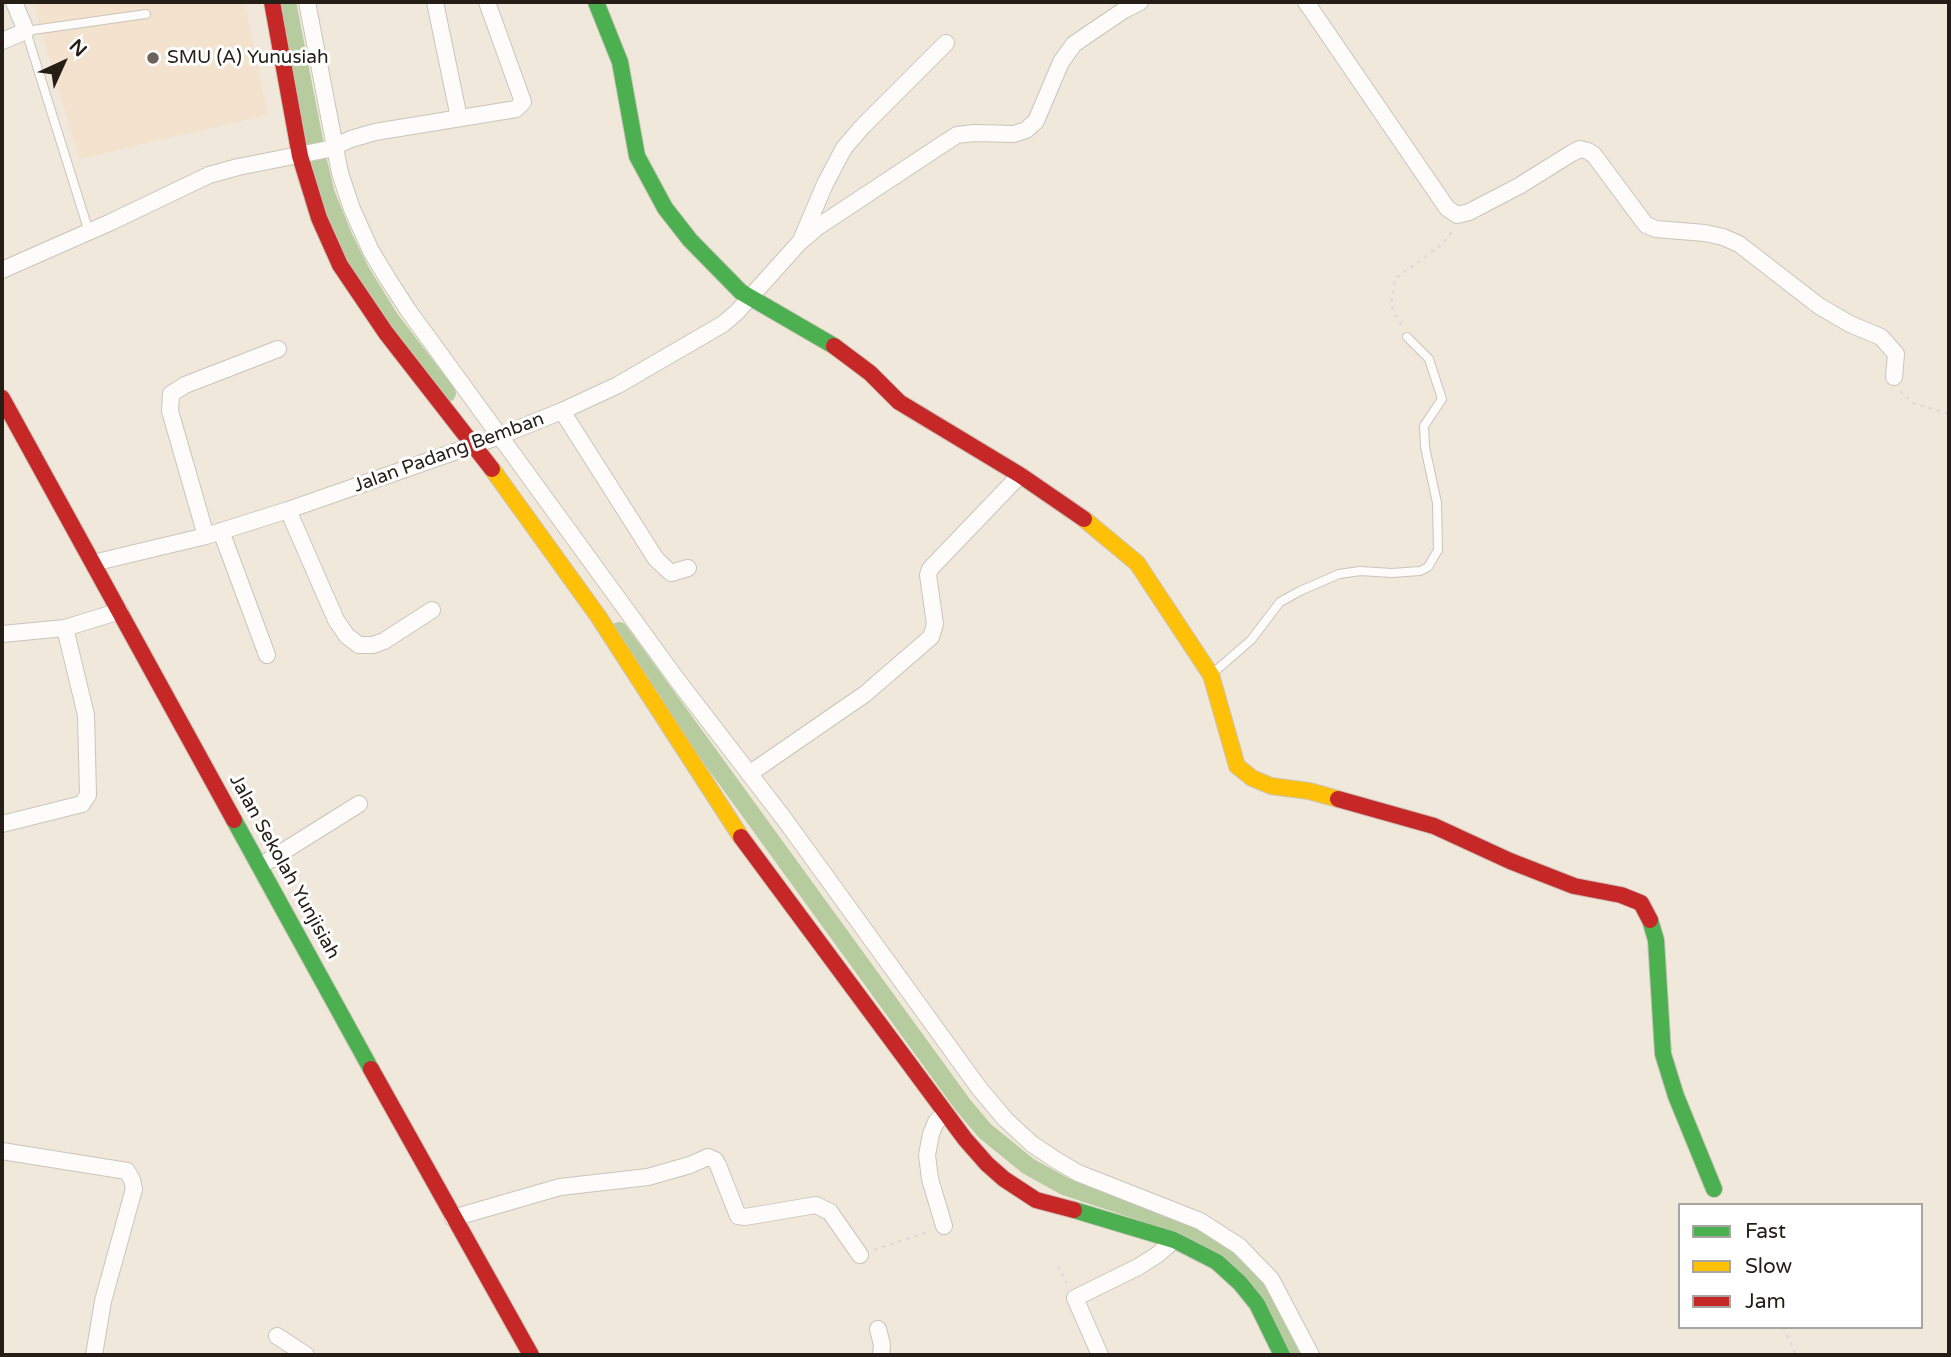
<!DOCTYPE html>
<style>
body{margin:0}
#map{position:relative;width:1951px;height:1357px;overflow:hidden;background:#f1e8dc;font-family:"Varela Round",sans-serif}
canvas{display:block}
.frame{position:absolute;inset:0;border:4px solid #241e16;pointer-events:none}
.legend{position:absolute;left:1678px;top:1203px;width:245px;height:126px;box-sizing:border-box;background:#fff;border:2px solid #a7a5a2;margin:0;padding:9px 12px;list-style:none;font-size:21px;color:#241e16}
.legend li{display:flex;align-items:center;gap:14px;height:35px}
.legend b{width:35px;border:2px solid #a7a5a2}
.north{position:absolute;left:28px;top:28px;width:70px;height:70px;-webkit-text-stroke:5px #fff;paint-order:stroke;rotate:45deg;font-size:19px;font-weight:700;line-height:28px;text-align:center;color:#241e16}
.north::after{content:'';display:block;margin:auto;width:24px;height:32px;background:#241e16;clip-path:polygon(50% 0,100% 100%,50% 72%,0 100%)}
</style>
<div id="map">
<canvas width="1951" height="1357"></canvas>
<div class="frame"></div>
<ul class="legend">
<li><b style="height:9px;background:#4caf50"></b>Fast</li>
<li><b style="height:9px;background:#ffc107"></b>Slow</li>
<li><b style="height:9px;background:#c62828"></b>Jam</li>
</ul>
<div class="north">N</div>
</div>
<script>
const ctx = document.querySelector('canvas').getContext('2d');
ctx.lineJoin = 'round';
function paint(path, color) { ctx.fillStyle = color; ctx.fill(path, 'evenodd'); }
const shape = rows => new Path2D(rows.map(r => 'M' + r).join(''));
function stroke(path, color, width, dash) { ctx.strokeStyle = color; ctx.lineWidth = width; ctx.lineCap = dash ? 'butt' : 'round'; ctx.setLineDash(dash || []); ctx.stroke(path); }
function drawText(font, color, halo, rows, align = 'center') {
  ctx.font = font + ' "Varela Round",sans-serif'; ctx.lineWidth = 6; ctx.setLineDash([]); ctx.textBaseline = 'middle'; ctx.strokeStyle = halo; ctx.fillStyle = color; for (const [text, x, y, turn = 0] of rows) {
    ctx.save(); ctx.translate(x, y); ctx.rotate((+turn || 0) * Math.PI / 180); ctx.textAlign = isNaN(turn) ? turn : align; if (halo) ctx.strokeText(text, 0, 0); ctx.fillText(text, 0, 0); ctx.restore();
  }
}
const built = shape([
 [33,2,245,2,268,115,79,159]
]);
const canal = shape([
 [287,2,318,161,326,194,343,236,361,272,390,319,447,393],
 [619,631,963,1105,985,1131,1028,1166,1064,1186,1154,1216,1195,1233,1218,1248,1245,1270,1264,1291,1295,1355]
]);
const path = shape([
 [1401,325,1391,306,1395,279,1441,245,1452,232],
 [1900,391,1913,403,1949,414],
 [874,1250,930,1231],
 [1058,1266,1067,1283],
 [1783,1327,1796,1355]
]);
const lane = shape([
 [89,232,26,31,146,14],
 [1212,674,1251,640,1280,602,1300,591,1339,574,1360,571,1392,573,1420,571,1428,567,1438,550,1437,503,1425,447,1424,426,1442,399,1429,359,1407,337]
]);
const street = shape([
 [307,2,340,173,352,209,371,251,388,279,408,310,678,681,785,820,979,1088,1005,1119,1032,1144,1056,1160,1078,1173,1200,1221,1239,1246,1271,1279,1311,1355],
 [435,2,459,118],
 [1306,2,1447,208,1457,215,1469,212,1519,186,1572,153,1580,149,1588,151,1594,155,1646,225,1656,229,1705,233,1723,237,1739,244,1819,306,1850,324,1881,337,1896,354,1894,377],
 [2,41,26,31,14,2],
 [802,238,825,184,844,148,863,126,946,43],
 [2,270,111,222,209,175,238,167,329,149,351,139,375,132,516,109,523,102,487,2],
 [562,411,656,559,671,573,688,568],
 [288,510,336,620,347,636,359,645,373,645,384,641,432,610],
 [221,531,267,655],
 [206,536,170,411,171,394,185,385,278,349],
 [93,563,206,536,288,510,500,436,562,411,618,385,723,324,737,312,799,243,819,226,943,144,957,135,974,133,1014,134,1026,130,1036,121,1061,62,1074,44,1124,10,1140,2],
 [2,634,65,628,120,611],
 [749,774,865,694,931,637,935,624,928,575,930,569,1020,475],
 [2,824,82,804,88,795,86,715,65,628],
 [260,866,359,804],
 [2,1151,127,1171,132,1180,134,1189,103,1301,94,1355],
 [453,1218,560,1187,648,1177,690,1165,708,1157,715,1160,718,1165,738,1216,745,1217,816,1205,830,1212,860,1255],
 [944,1226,930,1179,927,1155,931,1134,936,1122,945,1113],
 [878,1329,882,1345,881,1355],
 [277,1336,306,1355],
 [1100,1355,1075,1298,1138,1267,1157,1255,1174,1240]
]);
const fast = shape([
 [596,2,620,62,637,156,665,208,690,240,741,292,834,346],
 [234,820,371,1069],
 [1650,920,1656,940,1663,1054,1676,1096,1714,1189],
 [1074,1210,1174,1240,1217,1262,1240,1283,1257,1304,1282,1355]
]);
const slow = shape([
 [492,469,598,616,741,837],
 [1084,519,1137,563,1211,675,1237,766,1252,778,1271,786,1309,791,1338,799]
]);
const jam = shape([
 [272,2,300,156,319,218,340,265,386,333,492,469],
 [834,346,870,373,899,402,1020,475,1084,519],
 [2,398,234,820],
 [1338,799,1434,826,1510,861,1574,886,1621,895,1641,903,1650,920],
 [741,837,965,1139,987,1164,1004,1179,1036,1200,1074,1210],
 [371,1069,531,1355]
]);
const markers = [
 [153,58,7,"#6c655b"]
];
const poiNames = [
 ["SMU (A) Yunusiah",167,58]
];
const streetNames = [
 ["Jalan Padang Bemban",449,453,-20],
 ["Jalan Sekolah Yunjisiah",284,867,61]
];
paint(built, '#f3e2ce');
stroke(canal, '#b6cc9e', 18);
stroke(lane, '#cbc4ba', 10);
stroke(street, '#cbc4ba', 18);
stroke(fast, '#cbc4ba', 18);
stroke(slow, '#cbc4ba', 18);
stroke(jam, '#cbc4ba', 18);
stroke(path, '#dedbd8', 2.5, [3.5, 5]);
stroke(lane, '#fdfcfa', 8);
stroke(street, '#fdfcfa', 16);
stroke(fast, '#4caf50', 16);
stroke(slow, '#ffc107', 16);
stroke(jam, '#c62828', 16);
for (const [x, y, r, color] of markers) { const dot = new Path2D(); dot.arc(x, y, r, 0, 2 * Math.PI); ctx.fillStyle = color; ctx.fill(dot); stroke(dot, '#fff', 2.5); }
drawText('19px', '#241e16', '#fff', poiNames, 'left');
drawText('19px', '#241e16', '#fff', streetNames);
</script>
